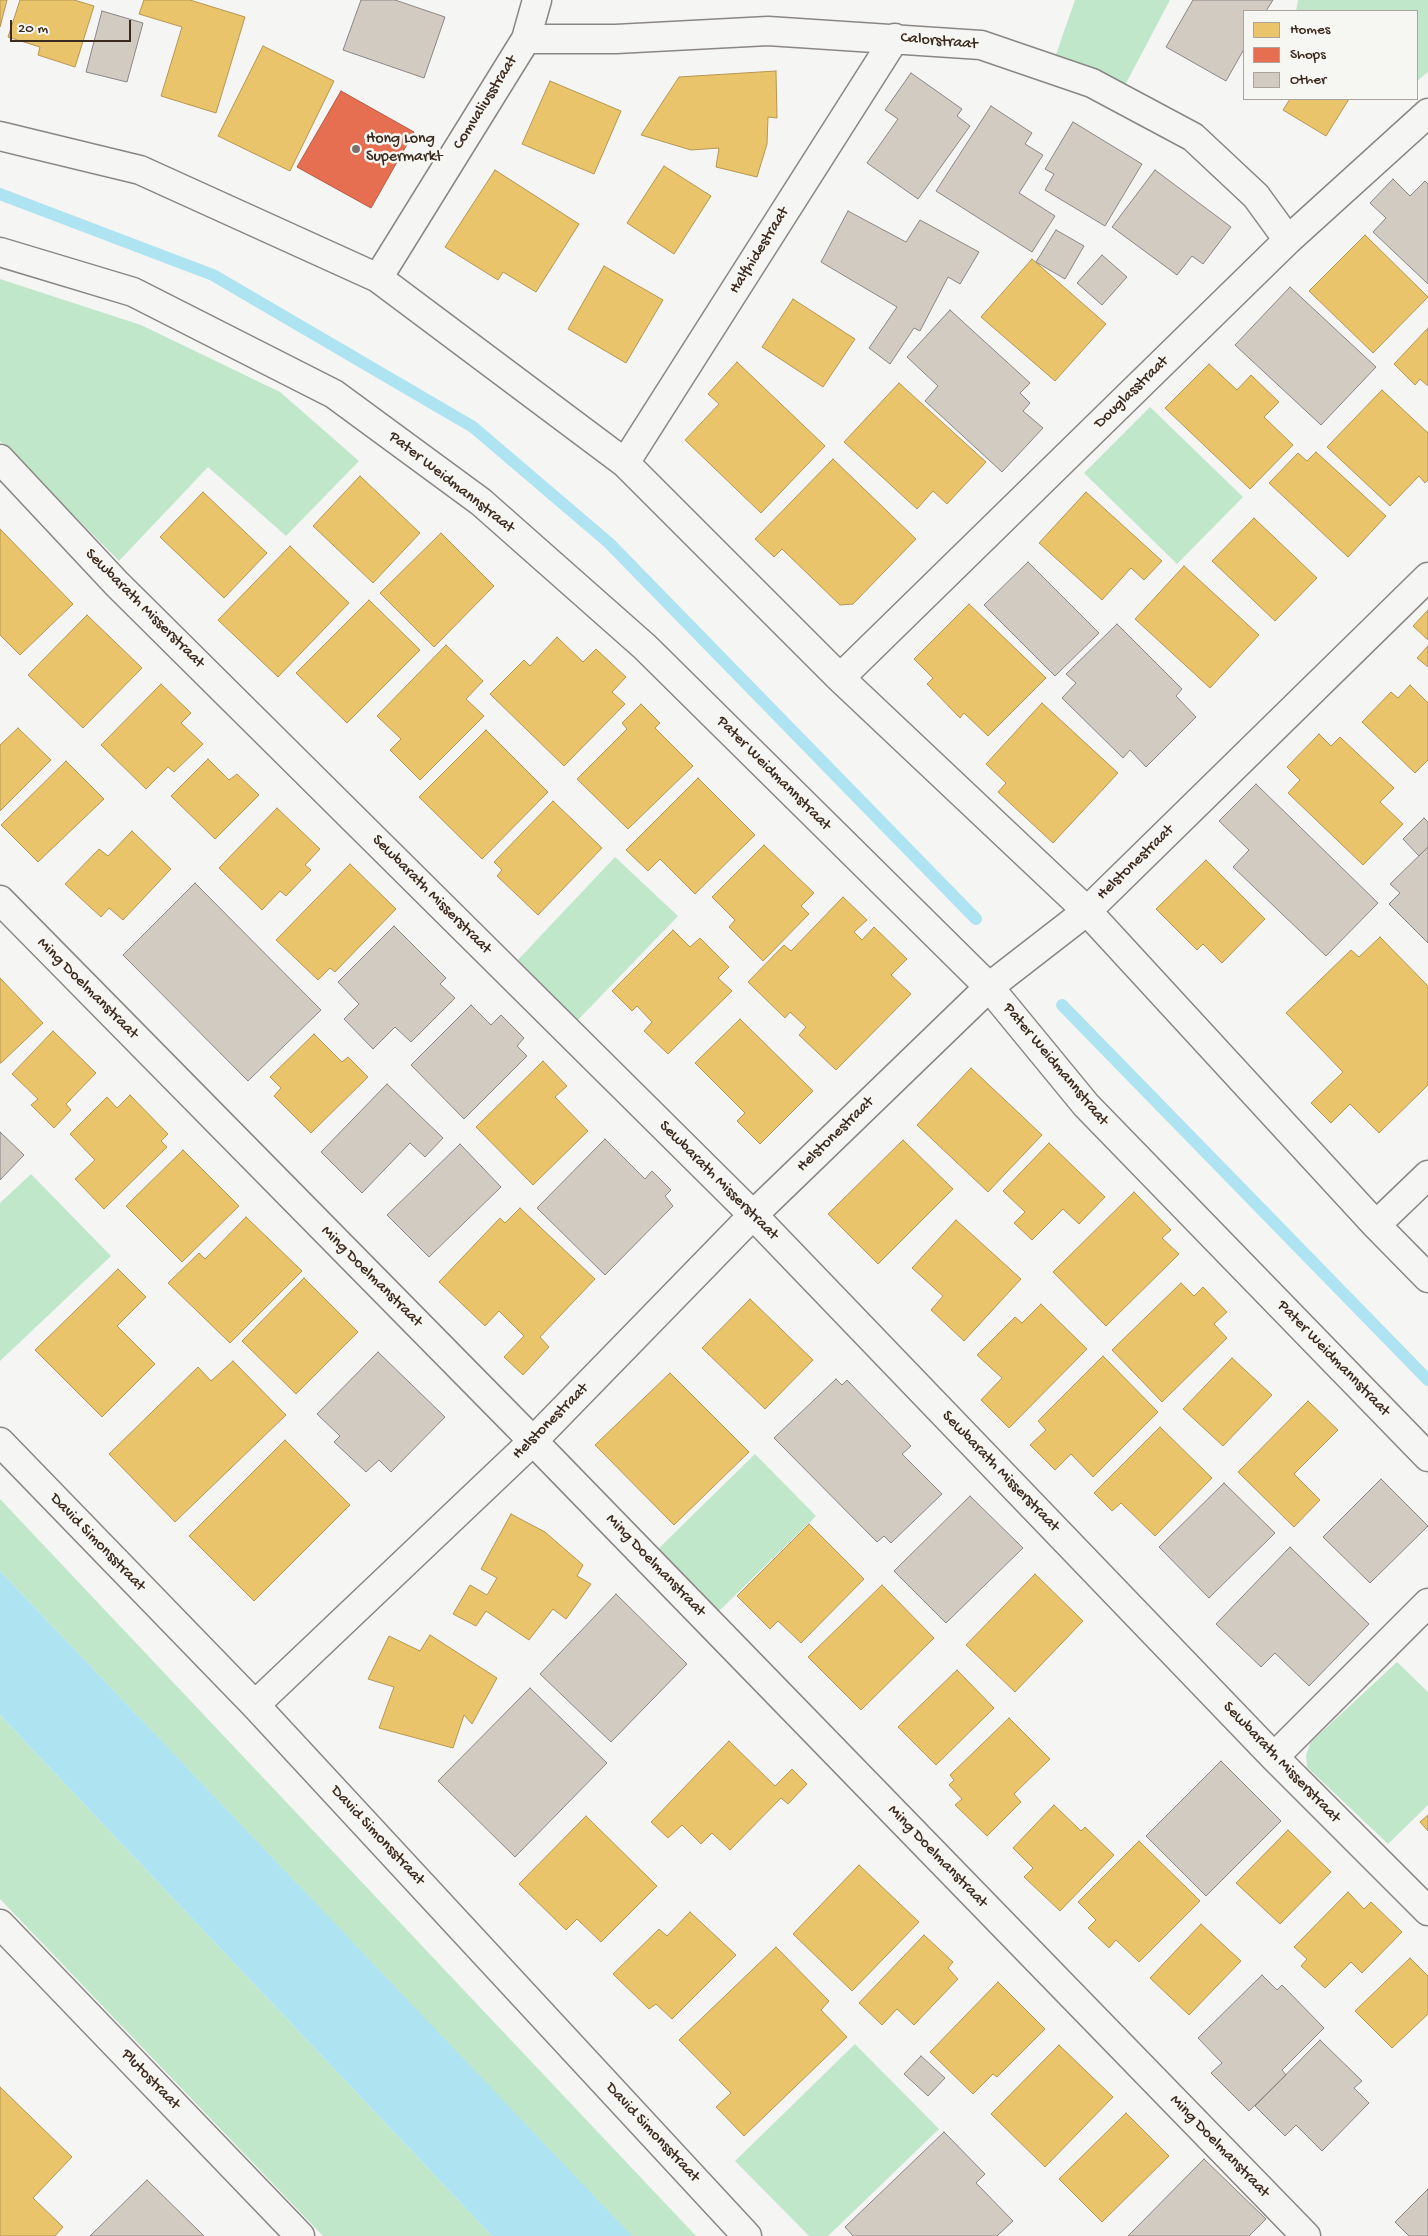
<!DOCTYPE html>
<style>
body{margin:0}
#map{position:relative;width:1428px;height:2236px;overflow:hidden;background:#f5f5f3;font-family:"Gochi Hand",sans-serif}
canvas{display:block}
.legend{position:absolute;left:1243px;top:10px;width:175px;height:90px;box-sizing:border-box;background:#f6f6f2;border:1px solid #aba49d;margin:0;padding:6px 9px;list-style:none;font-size:15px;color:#3b2a1e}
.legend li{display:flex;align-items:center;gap:10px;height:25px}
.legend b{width:25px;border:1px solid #aba49d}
.scale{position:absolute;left:10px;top:20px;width:121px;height:22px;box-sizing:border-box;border:2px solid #3b2a1e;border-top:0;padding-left:6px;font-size:15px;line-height:18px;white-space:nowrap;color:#3b2a1e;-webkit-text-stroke:4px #f6f6f2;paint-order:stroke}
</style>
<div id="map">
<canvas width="1428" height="2236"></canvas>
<ul class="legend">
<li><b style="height:14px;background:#e9c46a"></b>Homes</li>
<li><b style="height:14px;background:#e76f51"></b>Shops</li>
<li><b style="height:14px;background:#d1cbc2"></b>Other</li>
</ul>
<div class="scale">20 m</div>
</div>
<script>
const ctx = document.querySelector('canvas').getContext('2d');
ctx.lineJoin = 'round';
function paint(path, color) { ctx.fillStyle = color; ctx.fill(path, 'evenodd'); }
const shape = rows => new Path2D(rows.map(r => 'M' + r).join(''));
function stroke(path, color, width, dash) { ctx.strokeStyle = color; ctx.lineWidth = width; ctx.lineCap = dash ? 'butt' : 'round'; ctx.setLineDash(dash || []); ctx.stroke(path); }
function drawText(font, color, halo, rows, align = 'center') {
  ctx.font = font + ' "Gochi Hand",sans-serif'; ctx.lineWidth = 5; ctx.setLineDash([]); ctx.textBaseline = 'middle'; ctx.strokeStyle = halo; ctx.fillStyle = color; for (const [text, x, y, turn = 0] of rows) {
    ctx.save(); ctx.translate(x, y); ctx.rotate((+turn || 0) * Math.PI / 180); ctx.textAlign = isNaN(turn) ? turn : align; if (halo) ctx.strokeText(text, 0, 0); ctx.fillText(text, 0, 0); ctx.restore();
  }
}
const green = shape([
 [1075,0,1170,0,1123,89,1054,60],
 [1298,0,1428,0,1428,72,1417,81,1417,11,1296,11],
 [0,279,141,325,280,392,359,461,286,536,208,467,119,561,0,441],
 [1150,407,1243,497,1177,564,1084,473],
 [615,857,678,916,575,1023,514,964],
 [31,1174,111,1256,0,1361,0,1203],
 [755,1454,816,1516,716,1614,655,1552],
 [0,1499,696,2236,631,2236,0,1571],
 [1397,1662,1428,1692,1428,1805,1388,1844,1307,1767,1306,1755,1311,1742],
 [0,1715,492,2236,323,2236,0,1899],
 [855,2044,939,2129,828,2236,809,2236,735,2161]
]);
const water = shape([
 [0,1571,632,2236,492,2236,0,1715]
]);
const homes = shape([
 [0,0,7,0,0,27,0,0],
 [20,0,74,0,94,6,75,67,38,55,40,47,8,37,20,0],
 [144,0,190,0,245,17,216,113,161,96,182,27,139,14,144,0],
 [263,46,334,81,290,171,218,136,263,46],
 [776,71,777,118,768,117,767,144,757,177,716,167,719,148,691,150,641,135,679,77,776,71],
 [550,81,621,111,594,174,522,144,550,81],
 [1290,99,1349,99,1326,136,1283,110,1290,99],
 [664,166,711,196,674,254,627,223,664,166],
 [495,170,579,224,536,292,503,272,498,280,445,247,495,170],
 [1365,235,1428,297,1373,353,1309,291,1365,235],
 [1032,259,1106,324,1055,381,981,317,1032,259],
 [604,266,663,300,626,363,568,329,604,266],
 [793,299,855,339,823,387,762,347,793,299],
 [1428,328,1428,386,1420,379,1415,385,1394,364,1428,328],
 [737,362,825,446,761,513,685,440,719,404,708,394,737,362],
 [1209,364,1237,390,1251,375,1279,402,1264,417,1293,445,1250,489,1165,408,1209,364],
 [899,383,986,462,947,504,933,491,917,509,844,442,899,383],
 [1382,390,1428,433,1428,480,1425,483,1419,476,1390,506,1327,447,1382,390],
 [1316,452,1386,516,1348,557,1269,483,1298,453,1307,461,1316,452],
 [833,459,916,539,853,604,840,605,782,549,774,557,755,539,833,459],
 [360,476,420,533,373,583,313,526,360,476],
 [203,492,267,553,224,598,160,537,203,492],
 [1086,492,1162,561,1144,580,1131,568,1102,600,1039,543,1086,492],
 [1254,518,1317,578,1275,621,1212,561,1254,518],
 [0,529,73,604,20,655,0,635,0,529],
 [441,533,494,586,434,647,380,593,441,533],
 [290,546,349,603,278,677,218,620,290,546],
 [1184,566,1259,635,1210,688,1135,619,1184,566],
 [369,600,420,650,347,723,296,673,369,600],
 [969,604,1046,678,988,736,964,713,960,718,927,684,933,678,914,659,969,604],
 [1428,610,1428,640,1413,626,1428,610],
 [87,615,142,668,83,728,28,675,87,615],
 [557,637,583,662,596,649,626,677,612,692,625,704,564,766,490,694,524,660,530,666,557,637],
 [446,645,483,681,466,699,484,716,420,780,390,750,401,739,377,716,446,645],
 [1428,646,1428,667,1417,658,1428,646],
 [161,684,191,713,181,723,203,744,174,772,168,767,146,789,101,745,161,684],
 [1410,685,1428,703,1428,760,1415,773,1362,722,1391,692,1398,698,1410,685],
 [1042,703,1118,773,1053,843,998,792,1006,783,986,764,1042,703],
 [641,704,660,723,655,728,693,766,628,829,577,779,627,729,622,723,641,704],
 [18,728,51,760,0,811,0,745,18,728],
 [486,730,548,792,482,859,419,797,486,730],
 [1319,734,1331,746,1340,737,1394,788,1380,802,1403,824,1363,865,1288,793,1300,780,1287,767,1319,734],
 [208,759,229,780,237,774,259,795,215,839,171,796,208,759],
 [66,761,104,799,38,862,1,825,66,761],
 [698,778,755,835,695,894,660,859,648,871,626,850,698,778],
 [553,801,602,848,538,915,497,876,502,870,494,862,553,801],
 [277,808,320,849,305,865,311,870,286,896,280,891,262,910,219,868,277,808],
 [132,831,171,869,123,920,109,908,101,917,65,884,99,849,108,856,132,831],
 [764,845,814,893,801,906,809,914,763,961,729,927,735,920,712,897,764,845],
 [1206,860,1265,919,1222,963,1203,944,1197,950,1156,909,1206,860],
 [350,864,396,909,335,972,330,968,318,980,276,940,350,864],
 [843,897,867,920,854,932,862,940,874,927,907,959,891,975,911,994,836,1070,799,1035,806,1027,790,1012,785,1018,748,982,784,945,791,951,843,897],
 [673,930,690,947,700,938,729,967,718,978,732,991,668,1054,644,1031,652,1022,637,1006,632,1011,612,991,673,930],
 [1380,937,1428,986,1428,1085,1379,1133,1350,1104,1331,1123,1311,1103,1343,1072,1286,1013,1351,950,1359,957,1380,937],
 [0,978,43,1023,1,1063,0,1063,0,978],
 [740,1019,813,1091,760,1144,737,1121,745,1113,695,1063,740,1019],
 [53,1031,96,1073,66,1104,71,1110,54,1128,31,1105,38,1099,12,1074,53,1031],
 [314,1034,342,1062,348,1057,368,1077,311,1133,274,1096,281,1088,270,1077,314,1034],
 [543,1061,567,1086,555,1097,588,1131,533,1185,476,1127,543,1061],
 [971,1068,1042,1135,988,1192,917,1125,971,1068],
 [130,1095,168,1134,161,1141,167,1147,104,1209,75,1179,95,1160,70,1134,107,1097,117,1108,130,1095],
 [903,1140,953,1189,878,1264,828,1214,903,1140],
 [1049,1143,1105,1197,1079,1224,1063,1209,1032,1240,1014,1223,1025,1212,1003,1191,1049,1143],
 [183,1150,239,1206,182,1262,126,1206,183,1150],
 [1134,1192,1171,1230,1162,1238,1179,1254,1106,1326,1053,1272,1134,1192],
 [520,1208,595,1279,540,1337,549,1347,523,1375,504,1357,524,1336,499,1311,485,1326,439,1282,500,1218,505,1223,520,1208],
 [246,1217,302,1271,230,1343,168,1283,199,1253,205,1259,246,1217],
 [956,1220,1021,1279,964,1341,931,1310,943,1296,912,1268,956,1220],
 [118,1269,146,1297,117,1326,155,1364,102,1417,35,1350,118,1269],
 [304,1278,358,1332,296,1394,242,1341,304,1278],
 [1181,1283,1194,1296,1203,1287,1227,1312,1214,1324,1227,1338,1162,1402,1112,1350,1181,1283],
 [750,1299,813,1360,765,1409,702,1348,750,1299],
 [1041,1304,1087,1349,1009,1428,981,1400,1002,1378,977,1355,1015,1317,1022,1323,1041,1304],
 [1103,1356,1158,1412,1093,1477,1071,1454,1055,1470,1030,1445,1046,1430,1038,1421,1103,1356],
 [1232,1358,1272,1395,1223,1446,1183,1409,1232,1358],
 [233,1361,286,1415,175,1522,109,1454,198,1367,211,1381,233,1361],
 [670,1373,749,1452,674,1525,595,1445,670,1373],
 [1308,1401,1338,1430,1294,1474,1320,1500,1294,1527,1238,1472,1308,1401],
 [1160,1427,1212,1478,1155,1536,1121,1503,1112,1511,1094,1493,1160,1427],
 [285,1440,350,1505,254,1601,189,1536,285,1440],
 [511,1514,545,1532,583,1565,577,1576,591,1584,566,1619,553,1609,529,1640,486,1611,476,1626,453,1614,470,1585,487,1595,497,1578,481,1569,511,1514],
 [809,1524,864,1579,801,1643,778,1621,770,1629,737,1596,809,1524],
 [1035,1574,1083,1621,1015,1692,966,1645,1035,1574],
 [882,1585,934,1638,861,1710,808,1657,882,1585],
 [430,1635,497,1678,472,1724,464,1715,453,1748,379,1728,394,1687,368,1679,389,1636,420,1651,430,1635],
 [957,1670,994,1708,936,1765,898,1727,957,1670],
 [1009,1718,1050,1759,1014,1794,1021,1802,987,1836,955,1805,962,1799,949,1785,954,1780,950,1775,1009,1718],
 [729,1741,775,1786,792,1769,807,1784,788,1804,781,1798,730,1850,712,1833,701,1844,682,1825,668,1838,651,1822,729,1741],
 [1054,1805,1081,1831,1085,1827,1114,1855,1060,1911,1024,1877,1033,1868,1013,1848,1054,1805],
 [1428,1815,1428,1831,1420,1822,1428,1815],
 [586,1816,657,1886,601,1942,577,1919,566,1930,519,1884,586,1816],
 [1288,1830,1331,1872,1280,1924,1236,1883,1288,1830],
 [1139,1841,1200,1901,1139,1962,1116,1940,1109,1948,1088,1928,1096,1920,1078,1902,1139,1841],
 [859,1865,919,1922,852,1991,793,1934,859,1865],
 [1348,1892,1364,1909,1371,1902,1402,1932,1362,1973,1351,1962,1325,1988,1301,1966,1307,1959,1294,1947,1348,1892],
 [690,1912,736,1955,672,2019,656,2004,649,2009,613,1974,659,1929,667,1936,690,1912],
 [1201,1924,1241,1961,1189,2015,1150,1978,1201,1924],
 [924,1935,953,1962,948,1968,958,1979,914,2025,897,2009,882,2025,859,2003,924,1935],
 [776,1947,829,2001,821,2010,847,2037,744,2136,716,2107,731,2093,679,2040,776,1947],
 [1410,1958,1428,1976,1428,2014,1392,2048,1355,2011,1410,1958],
 [998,1982,1045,2029,997,2077,993,2074,973,2094,930,2052,998,1982],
 [1059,2045,1113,2097,1045,2167,991,2114,1059,2045],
 [0,2087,72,2157,33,2198,63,2227,55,2236,0,2236,0,2087],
 [1126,2113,1169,2156,1102,2222,1059,2179,1126,2113]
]);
const shops = shape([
 [341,91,414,132,371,208,297,167,341,91]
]);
const stream = shape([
 [0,194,213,275,473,427,609,543,976,919],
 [1062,1005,1428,1380]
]);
const building = shape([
 [361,0,395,0,445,17,424,78,343,50,361,0],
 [1193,0,1273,0,1266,11,1244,11,1244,49,1226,81,1166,47,1193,0],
 [102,11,143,23,127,82,86,72,102,11],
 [911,73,962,109,957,116,970,126,918,199,867,163,898,119,885,110,911,73],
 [991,106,1032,133,1025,144,1043,155,1019,193,1055,216,1032,252,936,191,991,106],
 [1073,122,1142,164,1105,226,1045,190,1054,174,1045,169,1073,122],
 [1155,170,1231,227,1203,264,1192,256,1177,275,1112,227,1155,170],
 [1393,179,1410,196,1425,181,1428,184,1428,284,1373,232,1386,218,1370,203,1393,179],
 [848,211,906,242,920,220,979,252,960,284,948,277,920,331,914,328,890,364,869,348,897,307,821,262,848,211],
 [1056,230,1084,246,1065,279,1036,262,1056,230],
 [1102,255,1127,277,1102,305,1077,283,1102,255],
 [1290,287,1376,367,1321,425,1235,345,1290,287],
 [950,310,1030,383,1020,393,1030,403,1023,411,1043,428,1002,472,925,401,938,386,907,357,950,310],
 [1028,562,1099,633,1055,676,984,605,1028,562],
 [1117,624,1182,689,1176,696,1196,717,1146,767,1130,750,1123,758,1062,698,1076,683,1066,674,1117,624],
 [1256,784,1378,903,1326,956,1233,867,1249,850,1219,821,1256,784],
 [1424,818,1428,822,1428,847,1419,856,1403,839,1424,818],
 [1428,847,1428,943,1389,904,1400,893,1390,884,1428,847],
 [195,883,321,1010,248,1081,123,955,195,883],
 [394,926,446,978,440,984,455,998,411,1042,395,1027,373,1049,344,1019,359,1004,338,982,394,926],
 [471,1005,491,1025,501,1015,524,1038,517,1046,527,1056,464,1119,411,1065,471,1005],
 [387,1084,443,1138,425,1157,410,1143,362,1193,321,1152,387,1084],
 [0,1132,24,1155,0,1180,0,1132],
 [605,1139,645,1179,652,1171,671,1190,665,1196,673,1206,605,1275,537,1208,605,1139],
 [460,1144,501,1187,429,1257,387,1215,460,1144],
 [378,1352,445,1417,391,1472,379,1460,366,1472,334,1442,340,1436,317,1414,378,1352],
 [836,1379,842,1385,847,1380,911,1446,902,1454,942,1494,891,1543,884,1536,877,1542,774,1438,836,1379],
 [1381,1479,1428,1526,1370,1583,1323,1537,1381,1479],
 [1224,1483,1275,1533,1209,1598,1159,1547,1224,1483],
 [970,1496,1023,1548,946,1623,894,1571,970,1496],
 [1290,1547,1369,1624,1309,1686,1275,1653,1261,1667,1216,1624,1290,1547],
 [616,1594,687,1664,611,1742,540,1674,616,1594],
 [530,1688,607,1763,515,1857,438,1781,530,1688],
 [1221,1761,1281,1821,1206,1896,1146,1836,1221,1761],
 [1262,1975,1277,1990,1282,1985,1324,2028,1282,2070,1286,2075,1249,2111,1211,2073,1222,2063,1198,2038,1262,1975],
 [1320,2040,1362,2081,1354,2088,1369,2103,1322,2151,1296,2125,1285,2136,1255,2106,1320,2040],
 [921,2056,945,2078,928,2096,904,2074,921,2056],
 [944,2132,985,2174,976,2183,1013,2221,997,2236,853,2236,845,2227,944,2132],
 [1204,2159,1266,2219,1249,2236,1128,2236,1204,2159],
 [147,2180,204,2236,90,2236,147,2180],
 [1428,2189,1428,2236,1409,2236,1395,2222,1428,2189]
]);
const minor = shape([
 [526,39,616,39,768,31,981,45,1092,83,1193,137,1256,196,1288,240],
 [0,136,140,170,378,278,625,463,840,678,1087,911,1376,1225,1428,1278],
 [0,252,133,292,334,394,481,502,645,647,989,987,1086,1105,1428,1457],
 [378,278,526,39,537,0],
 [0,459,117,584,753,1215,1274,1757,1428,1911],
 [625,463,895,38],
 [840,678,1288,240,1428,113],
 [0,900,533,1441,1306,2236],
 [1376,1225,1428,1175],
 [0,1442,255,1705,747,2236],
 [255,1705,533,1441,753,1215,989,987,1087,911,1428,577],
 [1274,1757,1428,1603]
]);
const tertiary = shape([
 [0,1924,300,2236]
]);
const markers = [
 [356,149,5,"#7c7169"]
];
const streetNames = [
 ["Calorstraat",939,42,5],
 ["Comvaliusstraat",486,103,-58],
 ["Halfhidestraat",760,251,-58],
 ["Douglasstraat",1132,393,-44],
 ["Pater Weidmannstraat",451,483,38],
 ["Sewbarath Misserstraat",144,609,45],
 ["Pater Weidmannstraat",773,774,45],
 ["Helstonestraat",1136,863,-44],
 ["Sewbarath Misserstraat",431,895,45],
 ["Ming Doelmanstraat",87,989,45],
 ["Pater Weidmannstraat",1055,1065,50],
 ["Helstonestraat",836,1135,-44],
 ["Sewbarath Misserstraat",718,1181,45],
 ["Ming Doelmanstraat",371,1277,45],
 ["Pater Weidmannstraat",1333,1359,46],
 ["Helstonestraat",551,1422,-45],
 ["Sewbarath Misserstraat",1000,1472,46],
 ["David Simonsstraat",97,1543,46],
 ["Ming Doelmanstraat",655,1566,46],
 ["Sewbarath Misserstraat",1281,1763,46],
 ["David Simonsstraat",377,1836,47],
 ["Ming Doelmanstraat",937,1857,46],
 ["Plutostraat",150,2080,46],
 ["David Simonsstraat",652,2133,47],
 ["Ming Doelmanstraat",1219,2147,46]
];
const poiNames = [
 ["Hong Long",366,140],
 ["Supermarkt",366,158]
];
paint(green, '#c0e7ca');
paint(water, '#aee3f2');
paint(homes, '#e9c46a');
stroke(homes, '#b59653', 1);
paint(shops, '#e76f51');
stroke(shops, '#b35a42', 1);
stroke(stream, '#aee3f2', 12);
paint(building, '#d1cbc2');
stroke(building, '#8a8683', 1);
stroke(minor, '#8a8683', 31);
stroke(tertiary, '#8a8683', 31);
stroke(minor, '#f5f5f3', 28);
stroke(tertiary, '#f5f5f3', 28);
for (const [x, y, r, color] of markers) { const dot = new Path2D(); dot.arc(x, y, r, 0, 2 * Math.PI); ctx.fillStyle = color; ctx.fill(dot); stroke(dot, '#f6f6f2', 2); }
drawText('16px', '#3b2a1e', '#f6f6f2', streetNames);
drawText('16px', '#3b2a1e', '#f6f6f2', poiNames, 'left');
</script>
